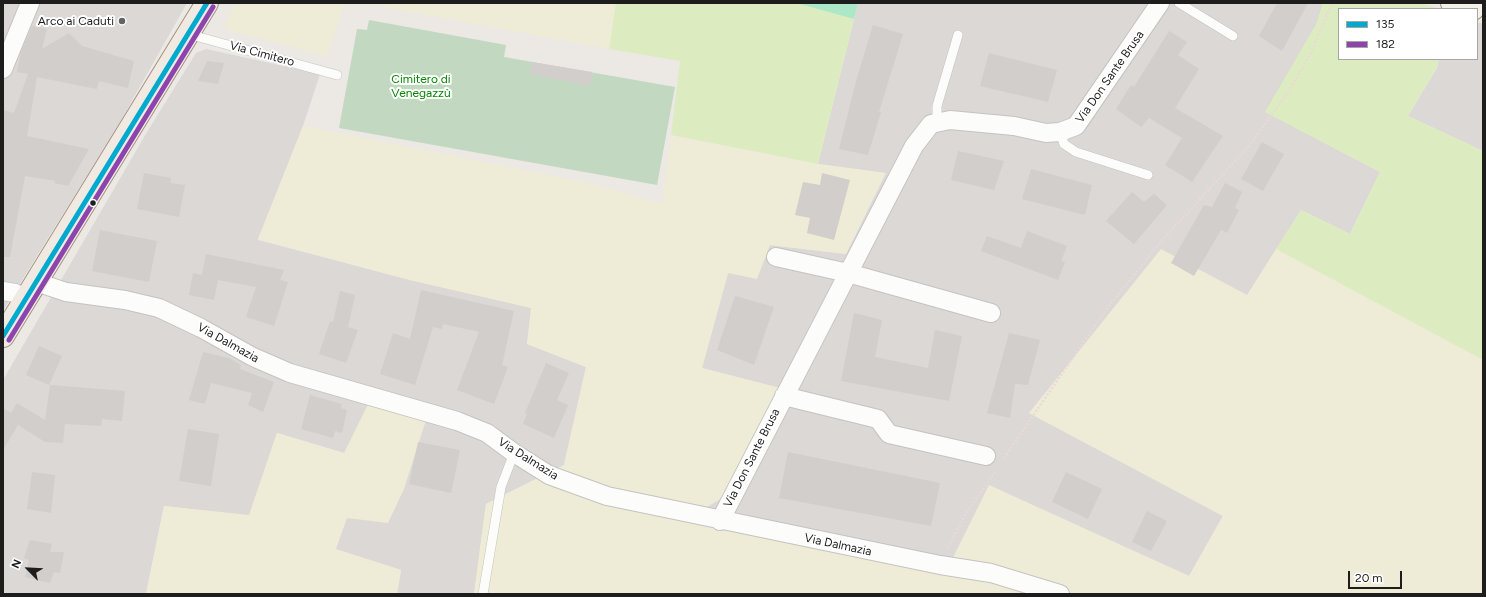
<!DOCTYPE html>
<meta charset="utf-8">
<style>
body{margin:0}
#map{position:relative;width:1486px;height:597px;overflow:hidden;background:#ece8e4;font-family:Figtree,sans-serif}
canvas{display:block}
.frame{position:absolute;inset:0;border:4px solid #1d1d1d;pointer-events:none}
.legend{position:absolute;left:1338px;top:8px;width:140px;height:52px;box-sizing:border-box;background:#fff;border:1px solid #a5a5a5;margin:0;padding:5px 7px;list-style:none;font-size:12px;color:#1d1d1d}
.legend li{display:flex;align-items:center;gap:8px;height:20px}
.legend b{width:20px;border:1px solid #a5a5a5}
.north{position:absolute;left:8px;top:549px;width:40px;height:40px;-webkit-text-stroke:3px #fff;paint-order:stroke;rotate:294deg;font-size:11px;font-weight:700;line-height:16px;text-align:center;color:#1d1d1d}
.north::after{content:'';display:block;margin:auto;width:14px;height:18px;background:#1d1d1d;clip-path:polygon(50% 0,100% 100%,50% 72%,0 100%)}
.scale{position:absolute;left:1348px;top:571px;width:54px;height:18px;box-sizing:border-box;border:2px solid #1d1d1d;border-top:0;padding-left:5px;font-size:12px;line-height:14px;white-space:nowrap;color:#1d1d1d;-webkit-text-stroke:3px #fff;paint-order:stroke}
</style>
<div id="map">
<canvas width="1486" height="597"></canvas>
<div class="frame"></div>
<ul class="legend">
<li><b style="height:5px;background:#00a9ce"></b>135</li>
<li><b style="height:5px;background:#8e44ad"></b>182</li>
</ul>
<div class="north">N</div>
<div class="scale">20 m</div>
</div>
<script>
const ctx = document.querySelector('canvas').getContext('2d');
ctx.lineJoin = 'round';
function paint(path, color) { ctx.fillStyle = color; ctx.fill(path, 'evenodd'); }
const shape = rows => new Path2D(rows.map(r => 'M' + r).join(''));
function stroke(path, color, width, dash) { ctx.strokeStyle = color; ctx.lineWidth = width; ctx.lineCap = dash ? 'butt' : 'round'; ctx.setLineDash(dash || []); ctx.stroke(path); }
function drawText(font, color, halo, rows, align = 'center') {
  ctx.font = font + ' Figtree,sans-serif'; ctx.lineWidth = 4; ctx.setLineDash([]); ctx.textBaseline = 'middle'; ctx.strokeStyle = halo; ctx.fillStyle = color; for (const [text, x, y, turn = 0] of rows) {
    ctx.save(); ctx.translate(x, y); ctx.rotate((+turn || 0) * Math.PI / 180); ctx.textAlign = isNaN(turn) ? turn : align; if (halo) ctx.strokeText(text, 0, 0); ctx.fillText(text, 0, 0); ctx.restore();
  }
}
const residential = shape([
 [3,3,187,3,120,122,3,311],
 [858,3,1323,3,1317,23,1266,112,1380,172,1350,234,1301,210,1247,296,1029,413,1223,516,1189,576,989,486,949,566,707,507,779,388,702,368,728,273,770,245,846,254,885,173,818,164],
 [1477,22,1483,24,1483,151,1408,116,1437,68,1439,59,1477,59],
 [206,49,320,74,303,126,258,240,410,280,532,308,527,344,586,367,564,465,486,504,474,594,397,594,401,570,335,549,346,518,344,453,277,433,249,516,164,506,146,594,3,594,3,380,147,132,196,53]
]);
const farmland = shape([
 [234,3,345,3,327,56,225,29],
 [365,3,616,3,609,49],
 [303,126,589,183,662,204,671,135,818,164,886,173,846,254,770,245,757,279,728,273,702,368,780,388,726,496,707,507,949,566,989,485,1189,576,1223,516,1029,413,1161,249,1247,295,1276,249,1483,360,1483,594,474,594,486,504,564,465,586,367,527,344,531,308,410,280,258,239],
 [372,396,427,417,404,489,388,523,347,518,336,549,401,570,397,594,146,594,164,506,249,515,277,433,344,453]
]);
const grass = shape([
 [616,3,796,3,854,19,818,164,671,135,680,61,609,49],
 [1323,3,1420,3,1440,9,1339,9,1339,59,1439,59,1437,67,1408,116,1483,151,1483,360,1276,249,1301,210,1350,234,1380,172,1265,112,1317,23]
]);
const cemetery = shape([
 [369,20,506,45,504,57,675,87,657,185,339,128,357,29,367,30]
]);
const pitch = shape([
 [796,3,858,3,854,19]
]);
const building = shape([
 [1277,3,1308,3,1282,51,1259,36],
 [873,25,903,34,879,112,881,112,868,155,839,149,856,81],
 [32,26,47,29,42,49,69,33,82,46,134,61,128,88,99,81,97,89,37,77,27,136,89,149,68,186,54,183,55,181,25,176,10,257,3,257,3,110,14,113,28,74,17,72,21,52],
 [1169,31,1187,42,1178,55,1199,69,1175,108,1223,136,1192,182,1165,165,1182,138,1149,118,1141,127,1116,109,1131,85,1134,87],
 [989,53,1057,70,1048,102,980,86],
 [207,61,224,63,218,84,198,81],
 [532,62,592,72,590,86,530,74],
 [1262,142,1284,154,1263,191,1241,179],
 [958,151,1004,161,994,190,951,180],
 [1031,169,1092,185,1085,215,1022,199],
 [144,173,171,178,170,183,185,185,179,217,137,209],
 [822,173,850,180,834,240,807,233,810,218,795,215,803,182,820,185],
 [1225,183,1242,192,1235,208,1239,210,1227,233,1221,230,1194,276,1171,263,1204,205,1212,207],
 [1132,192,1144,202,1154,194,1167,205,1134,244,1106,221],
 [100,230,157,241,149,282,92,271],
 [1027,231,1067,246,1061,261,1065,262,1058,280,981,251,987,236,1021,248],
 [206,254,284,270,280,280,288,282,274,326,246,317,256,287,218,280,214,300,189,295,193,273,202,275],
 [421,290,514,311,502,365,508,367,494,404,457,390,479,332,443,324,442,329,433,327,415,385,380,374,393,333,410,339],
 [340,291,355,295,348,327,358,330,346,363,319,354,330,321,333,322],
 [735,296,774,307,754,365,717,350],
 [854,313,882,320,875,357,928,368,935,330,962,336,949,401,841,381],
 [1009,333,1040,340,1028,385,1015,384,1010,418,987,413],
 [39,346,62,356,49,385,26,375],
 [203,352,229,358,241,365,240,369,274,382,263,412,248,405,252,393,211,383,205,404,189,400],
 [546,363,569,373,557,400,568,405,554,438,523,424,527,414,525,413],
 [50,385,125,391,122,421,102,419,101,426,65,424,63,443,45,442,18,425,3,450,3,408,11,413,17,403,45,420],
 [310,395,342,404,341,408,347,410,342,433,335,431,333,438,301,429],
 [188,429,219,434,211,486,179,481],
 [418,442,460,450,451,493,409,484],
 [788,452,940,483,931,526,779,498],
 [32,472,55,475,51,513,27,509],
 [1066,472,1102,489,1088,519,1052,502],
 [1147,511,1167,521,1151,551,1132,542],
 [30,540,52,544,50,552,64,552,60,573,54,572,50,583,25,577,29,560,24,558]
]);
const path = shape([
 [1004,458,1105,311,1158,245,1248,147,1284,98,1309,57,1332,3],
 [948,548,965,515,995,472]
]);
const lane = shape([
 [1179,3,1233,36],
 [188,34,337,75],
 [937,123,937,106,958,35],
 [1060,132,1064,144,1076,152,1148,175],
 [483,594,501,487,514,453]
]);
const street = shape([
 [3,69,30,3],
 [776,257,848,273,991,313],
 [36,282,66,292,125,300,159,308,201,328,253,357,290,373,457,421,487,433,514,453,549,475,607,496,940,565,991,573,1060,594],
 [3,291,15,293,26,298],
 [784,396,878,419,889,434,986,456],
 [720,521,914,146,931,124,950,120,1014,126,1046,133,1060,132,1076,126,1160,3]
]);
const secondary = shape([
 [1452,3,1473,9]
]);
const primary = shape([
 [3,336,207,3]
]);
const bus1 = shape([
 [3,336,207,3]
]);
const bus2 = shape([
 [9,340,213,7]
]);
const markers = [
 [122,21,4,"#656463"],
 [93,203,3.5,"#1d1d1d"]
];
const poiNames = [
 ["Arco ai Caduti",114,21]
];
const streetNames = [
 ["Via Cimitero",262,54,15],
 ["Via Don Sante Brusa",1110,77,-55],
 ["Via Dalmazia",228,343,29],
 ["Via Don Sante Brusa",752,458,-63],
 ["Via Dalmazia",528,459,32],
 ["Via Dalmazia",838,545,12]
];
const parkNames = [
 ["Cimitero di",421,79],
 ["Venegazzù",421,93]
];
paint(residential, '#dbd8d6');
paint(farmland, '#eeecd6');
paint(grass, '#ddecc0');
paint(cemetery, '#c2d8c0');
paint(pitch, '#ace7c7');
paint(building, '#d2cecb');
stroke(lane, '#c4c3c1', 10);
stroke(street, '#c4c3c1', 20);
stroke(secondary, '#97957c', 24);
stroke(primary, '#a29382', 24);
stroke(path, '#ebd8d7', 2.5, [2, 2]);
stroke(lane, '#fcfcfb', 9);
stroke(street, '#fcfcfb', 18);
stroke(secondary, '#f4f2e8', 22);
stroke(primary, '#f0eae3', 22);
stroke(bus1, '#00a9ce', 5);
stroke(bus2, '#8e44ad', 5);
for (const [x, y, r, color] of markers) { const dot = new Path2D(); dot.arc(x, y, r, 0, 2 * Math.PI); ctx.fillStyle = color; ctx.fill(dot); stroke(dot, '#fff', 1.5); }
drawText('12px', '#1d1d1d', '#fff', poiNames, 'right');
drawText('12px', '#1d1d1d', '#fff', streetNames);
drawText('12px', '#048401', '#fff', parkNames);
</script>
